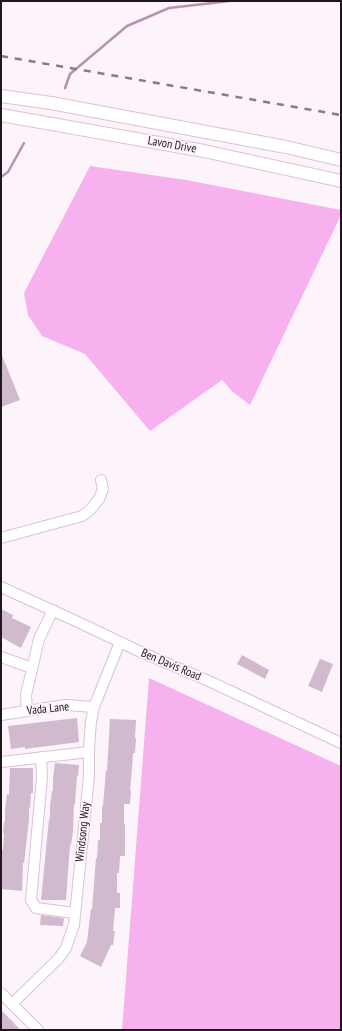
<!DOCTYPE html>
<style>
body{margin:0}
#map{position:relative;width:342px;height:1031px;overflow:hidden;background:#fdf3fb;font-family:"PT Sans Narrow",sans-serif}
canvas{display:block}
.frame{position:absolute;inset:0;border:2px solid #1f161e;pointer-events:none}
</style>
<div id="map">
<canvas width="342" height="1031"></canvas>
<div class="frame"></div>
</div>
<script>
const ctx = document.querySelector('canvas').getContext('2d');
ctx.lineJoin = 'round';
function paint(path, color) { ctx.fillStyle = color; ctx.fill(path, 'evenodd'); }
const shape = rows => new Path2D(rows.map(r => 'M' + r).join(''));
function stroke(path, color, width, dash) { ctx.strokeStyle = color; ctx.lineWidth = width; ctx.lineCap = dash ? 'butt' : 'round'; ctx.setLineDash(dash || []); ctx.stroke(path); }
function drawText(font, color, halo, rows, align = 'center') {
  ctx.font = font + ' "PT Sans Narrow",sans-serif'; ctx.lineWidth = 3.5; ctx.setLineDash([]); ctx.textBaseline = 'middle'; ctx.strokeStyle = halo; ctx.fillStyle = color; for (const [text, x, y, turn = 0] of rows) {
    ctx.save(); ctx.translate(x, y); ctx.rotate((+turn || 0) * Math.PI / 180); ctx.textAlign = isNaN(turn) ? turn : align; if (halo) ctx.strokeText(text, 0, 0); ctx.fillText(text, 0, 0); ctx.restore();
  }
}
const green = shape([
 [90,166,186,180,341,210,341,215,250,405,233,392,222,380,150,431,85,354,42,336,28,315,24,293],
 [149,678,341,766,341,1030,122,1030]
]);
const stream = shape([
 [65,88,70,74,127,26,169,8,230,1],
 [1,177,8,172,24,143]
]);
const building = shape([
 [1,353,20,400,1,407],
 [1,609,13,615,12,618,31,627,21,648,1,637],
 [242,655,269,670,265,679,237,664],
 [320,659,333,664,322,692,308,686],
 [77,718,79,742,25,749,25,747,11,749,8,726],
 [110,719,136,720,135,738,136,738,135,753,133,753,132,769,130,790,131,790,130,804,124,804,124,824,125,824,125,856,120,856,119,873,117,873,117,893,120,893,120,908,115,908,113,931,115,931,113,945,111,945,101,967,80,956,87,942,91,909,92,909,96,858,97,858,98,840,100,840,100,823,102,823,102,806,103,806,106,770,107,771],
 [55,763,79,765,78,776,77,776,75,804,74,804,73,831,71,845,70,845,66,900,41,900,49,819,50,819,50,806,52,791,53,791,53,778],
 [10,768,33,768,33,793,31,793,30,808,29,808,29,820,24,863,23,863,22,891,1,889,1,850,3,850,4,833,3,833,4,822,5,822,5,810,7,794,9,795],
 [41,915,64,918,63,926,40,925],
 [1,1010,14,1023,20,1030,1,1030]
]);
const minor = shape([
 [1,538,82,516,90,510,99,499,103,489,101,480],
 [1,587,78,622,143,653,211,682,341,743],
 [1,657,32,668],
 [27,711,26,695,39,639,53,610],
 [1,715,66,705,94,707],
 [41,757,42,777,31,900,36,908,75,913],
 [1,762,89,752],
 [1,993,38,1030],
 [12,1004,59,958,66,948,70,936,74,925,89,776,89,749,91,721,94,707,120,642]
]);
const major = shape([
 [1,96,51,103,286,147,341,160],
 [1,115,204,151,341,181]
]);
const rail = shape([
 [1,56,341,115]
]);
const streetNames = [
 ["Lavon Drive",172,145,10],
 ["Ben Davis Road",171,665,23],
 ["Vada Lane",48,709,-6],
 ["Windsong Way",83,832,-84]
];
paint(green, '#f7b1ef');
stroke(stream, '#b793b2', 2.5);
paint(building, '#d1b9ce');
stroke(minor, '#dac2d7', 12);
stroke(major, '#dac2d7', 14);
stroke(minor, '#fff', 10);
stroke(major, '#fff', 12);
stroke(rail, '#857c84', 2.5, [7, 7]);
drawText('12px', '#1f161e', '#fdf3fb', streetNames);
</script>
